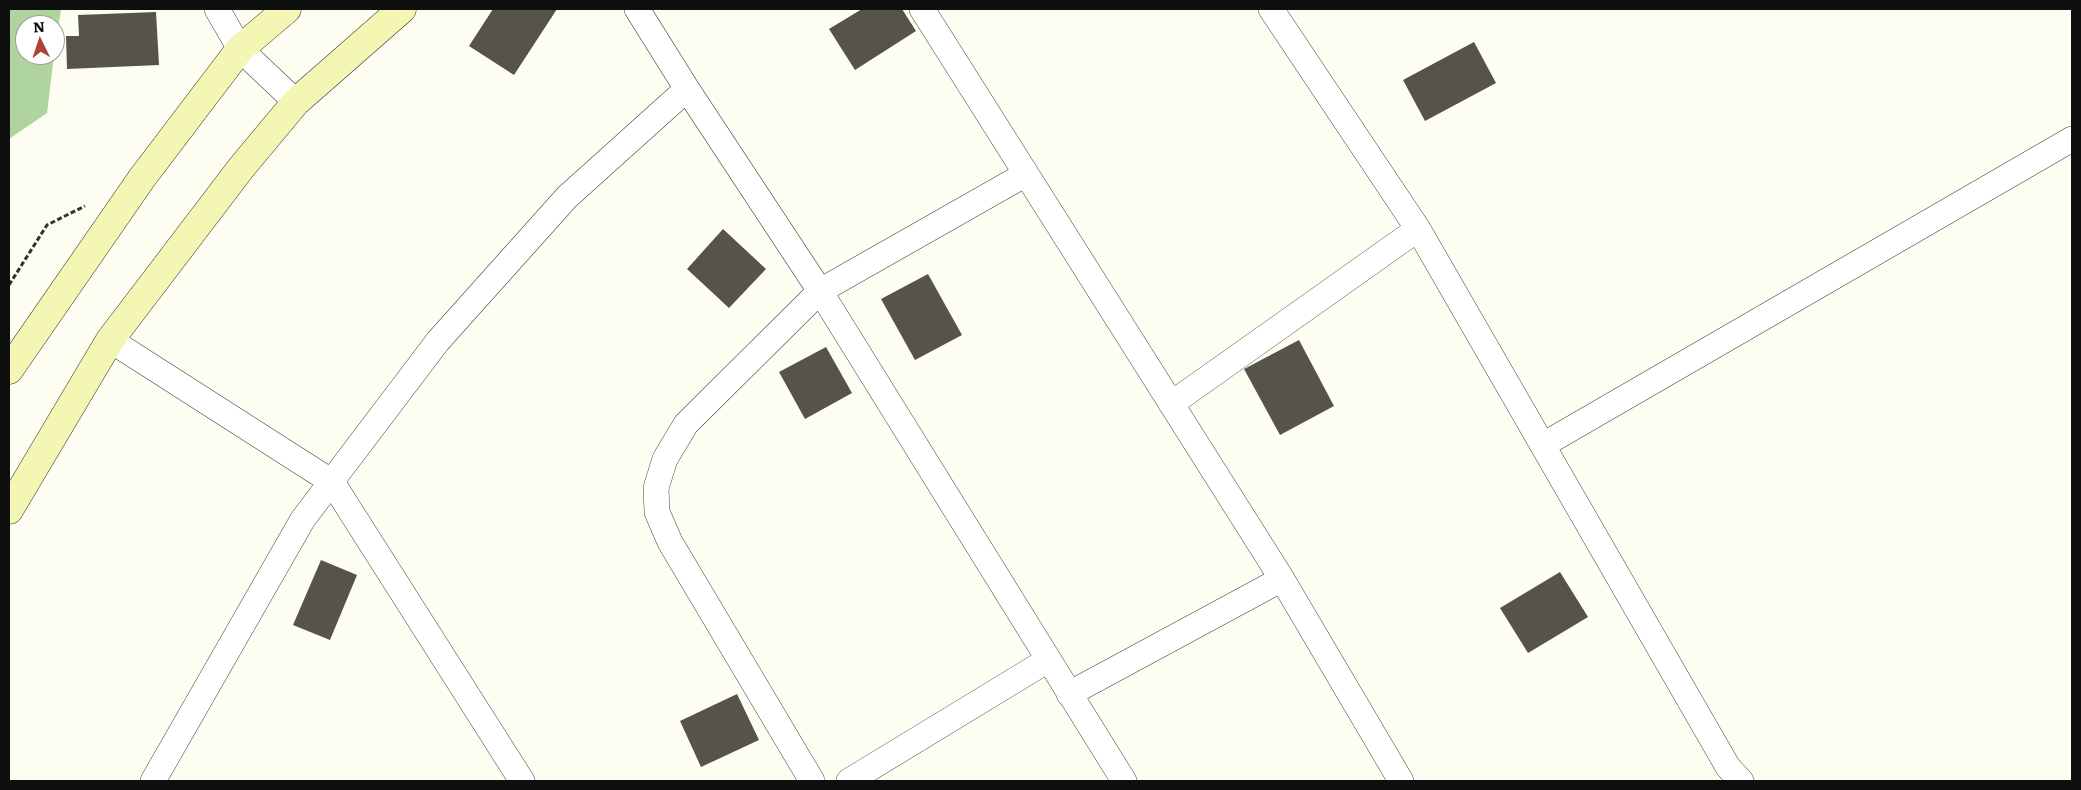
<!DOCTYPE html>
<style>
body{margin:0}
#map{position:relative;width:2081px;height:790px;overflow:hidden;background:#fdfdf2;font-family:Literata,serif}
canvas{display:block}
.frame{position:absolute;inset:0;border:10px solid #0f0f0f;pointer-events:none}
.north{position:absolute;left:15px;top:15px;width:50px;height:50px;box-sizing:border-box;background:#fff;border:1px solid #9f9f9f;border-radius:50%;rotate:356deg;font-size:14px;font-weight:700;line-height:20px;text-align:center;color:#0f0f0f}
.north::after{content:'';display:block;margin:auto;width:18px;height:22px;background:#b04235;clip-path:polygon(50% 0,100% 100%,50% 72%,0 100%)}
</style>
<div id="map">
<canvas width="2081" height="790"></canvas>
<div class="frame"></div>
<div class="north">N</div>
</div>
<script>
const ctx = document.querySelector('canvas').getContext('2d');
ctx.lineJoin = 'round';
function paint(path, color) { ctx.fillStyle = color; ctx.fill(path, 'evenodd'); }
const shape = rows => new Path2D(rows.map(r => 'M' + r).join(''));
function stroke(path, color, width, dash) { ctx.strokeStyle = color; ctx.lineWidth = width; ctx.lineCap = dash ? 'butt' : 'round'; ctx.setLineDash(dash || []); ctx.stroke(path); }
const forest = shape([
 [9,9,61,9,55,51,55,25,25,25,25,55,54,55,47,113,9,139]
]);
const building = shape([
 [493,9,557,9,514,75,469,46],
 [862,9,902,9,916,31,855,70,829,29],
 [156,12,159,65,67,69,66,36,79,36,78,15],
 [1474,42,1496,83,1425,121,1403,80],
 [723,229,766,269,729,308,687,269],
 [928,274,962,335,915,360,881,299],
 [1299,340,1334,406,1280,435,1244,369],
 [826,347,852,393,805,419,779,372],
 [321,560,357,575,330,640,293,625],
 [1560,572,1588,617,1528,653,1500,608],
 [737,694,759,740,701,767,680,721]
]);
const path = shape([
 [9,285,47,225,85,206]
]);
const street = shape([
 [217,9,240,49,296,102],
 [637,9,687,89,820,291,1124,781],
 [922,9,1282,579,1401,781],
 [1271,9,1418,229,1728,767,1741,781],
 [110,340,332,482,522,781],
 [1171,404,1418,229],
 [1543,445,2072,139],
 [1069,694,1282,579],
 [153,781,303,519,438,341,567,197,687,89],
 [812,781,670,542,657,512,656,488,665,459,686,424,820,291,1026,174],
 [849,781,1048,660]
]);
const secondary = shape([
 [9,370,142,178,240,49,287,9],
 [9,510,110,340,241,168,296,102,402,9]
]);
paint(forest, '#afd49f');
paint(building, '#56524c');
stroke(street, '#424242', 26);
stroke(secondary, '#313131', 29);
stroke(path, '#313131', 3, [5, 2.5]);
stroke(street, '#fff', 25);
stroke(secondary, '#f4f6b4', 28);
</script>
